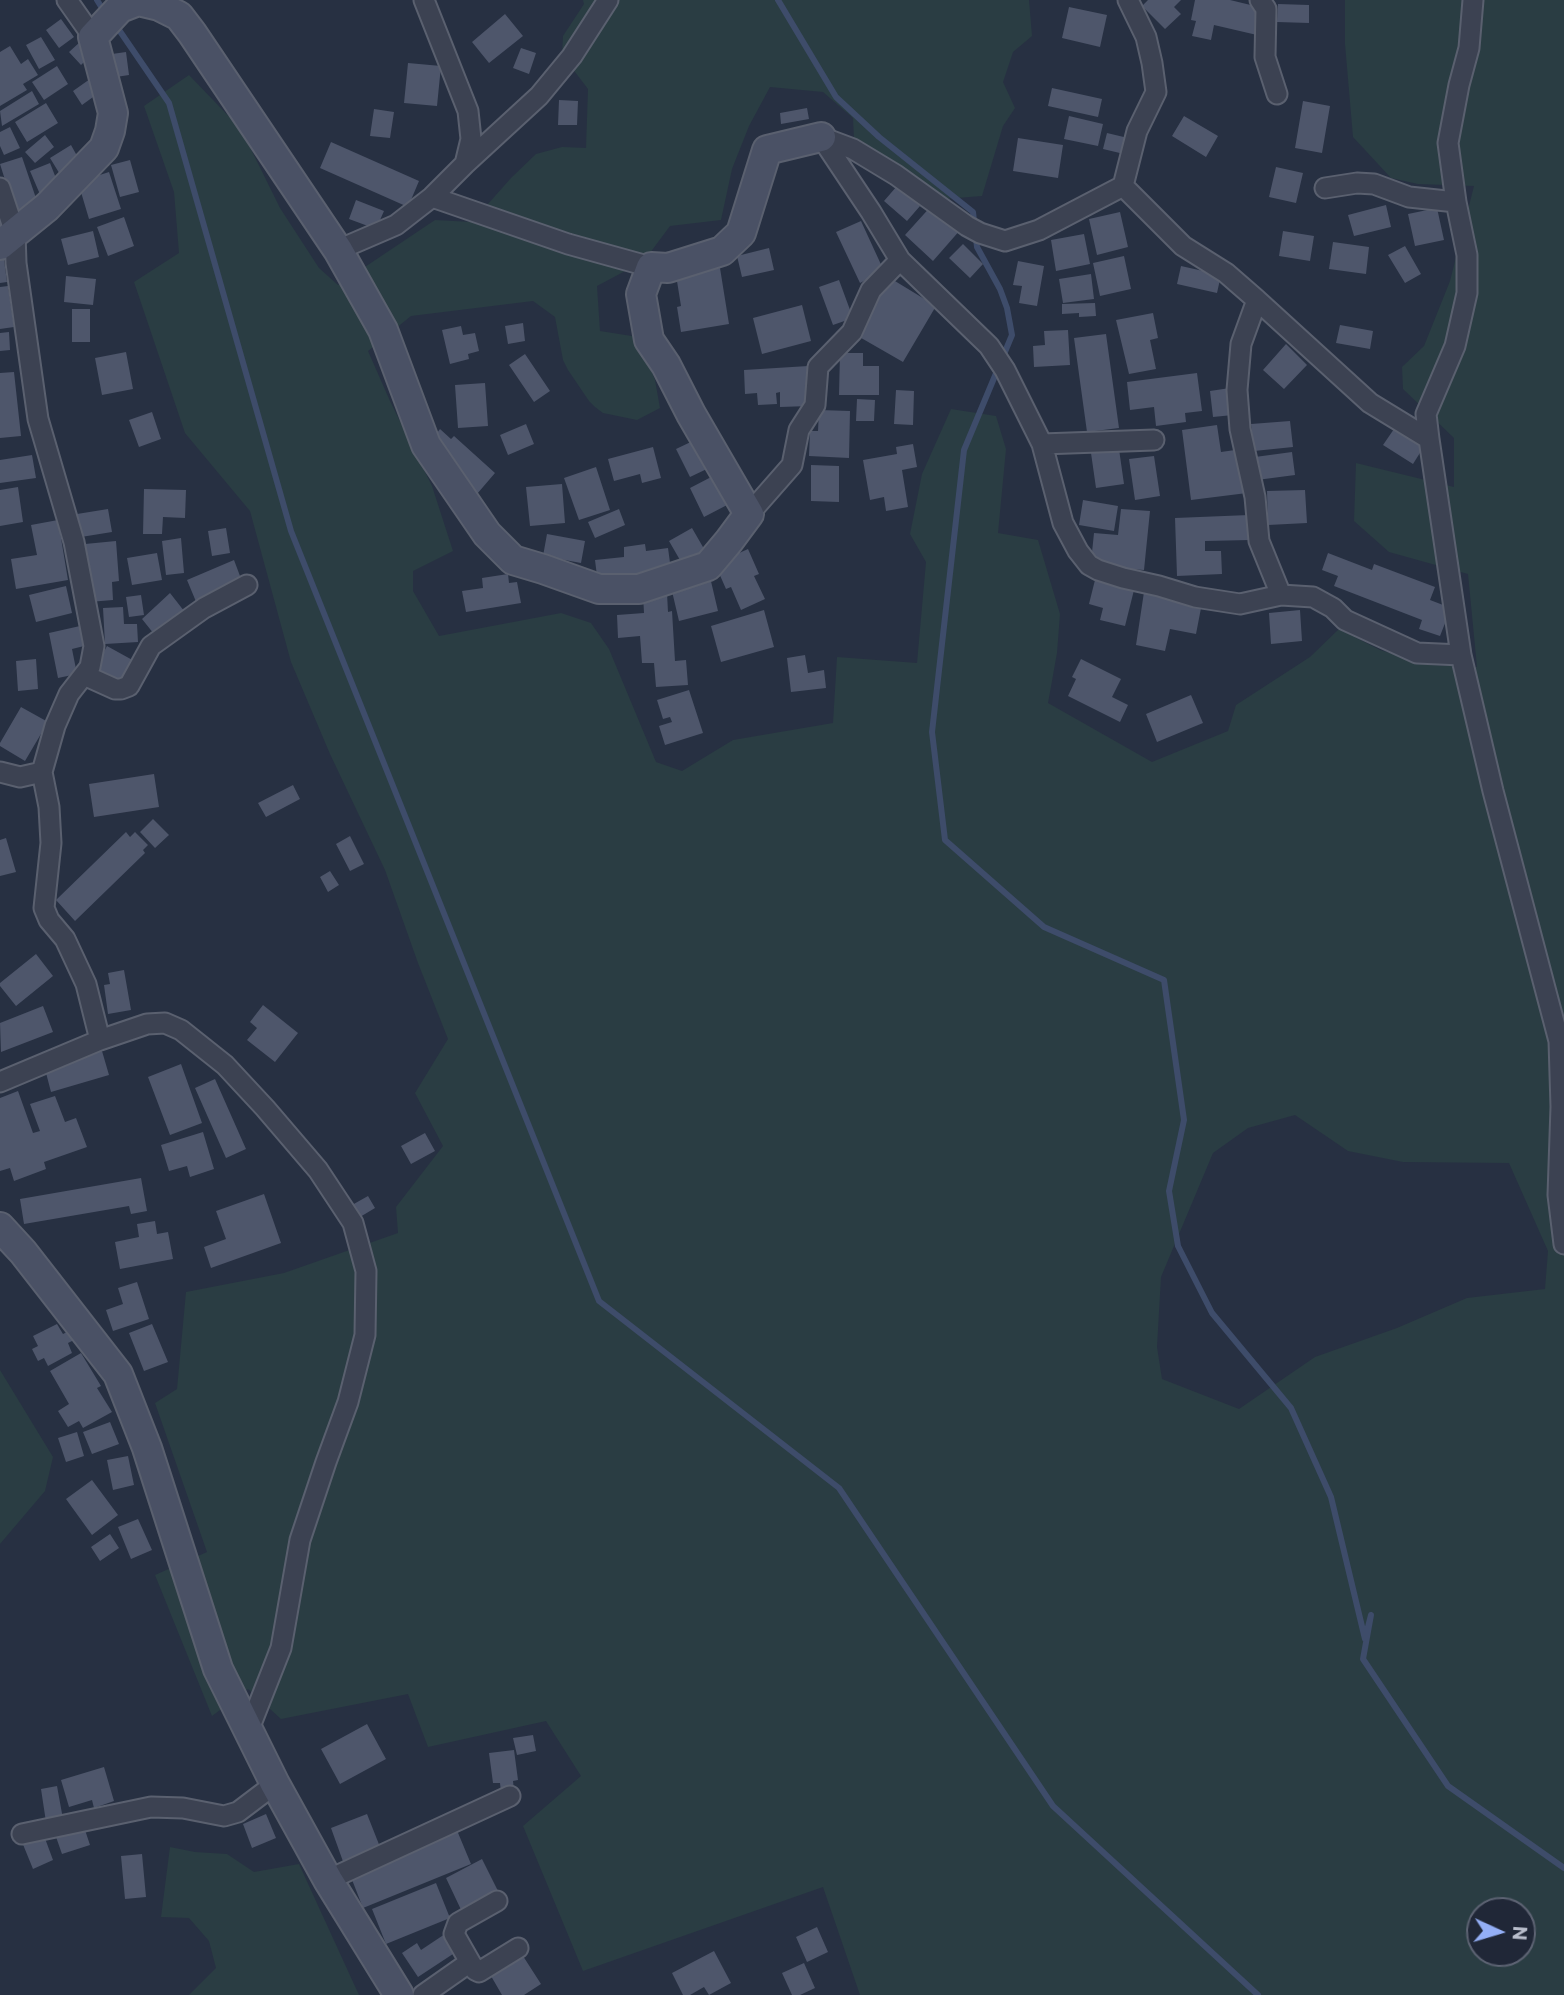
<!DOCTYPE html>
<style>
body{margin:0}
#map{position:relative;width:1564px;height:1995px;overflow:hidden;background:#273042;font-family:Commissioner,sans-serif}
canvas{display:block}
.north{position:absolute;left:1466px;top:1897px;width:70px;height:70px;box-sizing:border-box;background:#202737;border:2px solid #5d6373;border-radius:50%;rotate:94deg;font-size:19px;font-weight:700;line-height:28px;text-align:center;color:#b9becc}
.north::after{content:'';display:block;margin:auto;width:24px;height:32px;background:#94aff6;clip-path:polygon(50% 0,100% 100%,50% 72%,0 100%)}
</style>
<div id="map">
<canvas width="1564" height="1995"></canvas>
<div class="north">N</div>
</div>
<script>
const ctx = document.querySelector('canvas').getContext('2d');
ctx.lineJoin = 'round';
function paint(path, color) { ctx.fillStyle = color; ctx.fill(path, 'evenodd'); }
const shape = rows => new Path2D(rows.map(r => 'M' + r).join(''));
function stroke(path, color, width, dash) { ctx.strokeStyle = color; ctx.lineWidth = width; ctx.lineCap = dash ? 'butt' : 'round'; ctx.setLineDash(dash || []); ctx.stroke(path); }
const green = shape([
 [583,0,1029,0,1032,36,1013,52,1003,82,1015,108,1003,126,982,196,944,199,854,139,853,118,823,92,770,87,749,126,732,169,721,220,670,226,644,261,597,286,600,331,638,337,655,380,660,408,637,420,603,413,595,407,589,401,568,370,563,360,555,317,533,301,411,316,368,351,390,401,432,486,453,551,413,571,413,591,439,636,561,613,591,623,609,649,656,762,682,771,733,740,833,723,837,657,917,663,926,562,910,534,922,474,951,409,996,416,1006,449,998,533,1038,540,1060,614,1057,653,1048,703,1152,762,1228,731,1236,705,1310,657,1339,629,1380,650,1430,665,1477,667,1468,574,1389,552,1354,521,1356,463,1454,487,1454,438,1403,389,1402,367,1424,346,1450,281,1474,186,1418,184,1391,178,1353,137,1345,44,1345,0,1564,0,1564,1995,860,1995,823,1887,583,1971,523,1826,581,1776,546,1721,428,1747,408,1694,281,1719,248,1689,212,1716,155,1575,207,1552,155,1403,177,1389,186,1292,284,1273,398,1233,396,1207,443,1146,415,1093,448,1039,418,963,385,870,330,754,291,662,250,511,185,433,134,282,179,253,174,192,144,106,189,75,241,129,280,208,319,268,338,285,435,220,472,222,511,178,536,154,562,147,586,148,588,89,562,55,563,36,584,4],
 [1295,1115,1348,1151,1403,1162,1509,1163,1548,1251,1545,1289,1467,1298,1397,1328,1315,1357,1239,1409,1162,1379,1157,1347,1161,1277,1213,1153,1248,1128],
 [1480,1911,1522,1911,1522,1953,1480,1953],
 [0,1370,53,1457,45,1491,0,1544],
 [170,1847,195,1852,227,1854,254,1872,299,1864,359,1995,189,1995,216,1968,209,1941,189,1918,161,1917]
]);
const stream = shape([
 [97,0,105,13],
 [778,0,836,97,879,137,973,212,977,247,1000,289,1007,308,1012,335,964,450,932,732,945,840,1044,927,1164,980,1184,1120,1169,1191,1178,1246,1212,1313,1291,1408,1331,1497,1365,1639,1371,1615,1363,1659,1448,1786,1564,1868],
 [115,24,169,103,291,531,599,1301,839,1488,1053,1806,1258,1995]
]);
const building = shape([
 [1148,0,1181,0,1174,7,1181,14,1165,29,1142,6],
 [1195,0,1230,0,1263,8,1257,35,1214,25,1211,40,1192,36,1196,21,1191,20],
 [1278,4,1309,5,1309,23,1277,22],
 [1069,7,1107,15,1100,47,1062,38],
 [505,14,523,36,489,63,472,42],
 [61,19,74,37,59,48,46,30],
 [41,37,55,60,39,69,26,45],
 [80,42,92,54,81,65,69,52],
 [10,46,21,64,28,59,38,75,23,84,27,90,0,106,0,52],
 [521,48,536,53,529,74,513,68],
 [126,52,129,75,116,77,112,54],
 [408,63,441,66,437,106,404,103],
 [57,66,68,84,44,100,32,82],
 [90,79,100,92,82,105,73,91],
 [1052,88,1102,99,1098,117,1048,106],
 [32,91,39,104,2,126,0,111],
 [559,100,578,101,577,125,558,125],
 [1303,101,1330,106,1322,153,1295,148],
 [46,103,58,123,27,142,15,122],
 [807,108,809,119,781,124,780,113],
 [374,109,394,112,390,138,370,136],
 [1069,116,1103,124,1098,146,1064,139],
 [1184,116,1218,136,1206,157,1172,136],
 [10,127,20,148,4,155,0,146,0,132],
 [1107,133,1128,138,1124,154,1103,149],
 [45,135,54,147,35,163,25,152],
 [1018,138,1063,145,1058,178,1013,171],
 [331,142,419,181,408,207,320,168],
 [71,145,81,163,61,176,50,158],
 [22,157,39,207,16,215,0,164],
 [130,160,139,192,120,197,111,165],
 [50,163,61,191,42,199,30,171],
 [1276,167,1303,173,1296,203,1269,197],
 [109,172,121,209,89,219,78,182],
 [897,186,920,206,907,221,884,201],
 [356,200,384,211,376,229,349,219],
 [933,204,961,229,933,261,905,235],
 [1386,205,1391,227,1354,236,1348,215],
 [1437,208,1444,240,1415,246,1408,214],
 [1120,212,1128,247,1097,255,1089,219],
 [124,217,134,246,108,256,97,227],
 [861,221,884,271,860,283,836,232],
 [93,231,99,257,68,265,61,239],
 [1283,231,1314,236,1310,261,1279,256],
 [1084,234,1090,264,1056,271,1051,240],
 [1333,242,1369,247,1366,274,1329,269],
 [963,244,983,264,970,278,949,258],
 [1405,246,1421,274,1405,283,1388,255],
 [769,248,774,270,742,277,737,256],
 [1124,256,1131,289,1100,296,1093,263],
 [0,260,4,260,7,282,0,283],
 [1018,261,1044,266,1037,306,1019,303,1022,286,1013,285],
 [1181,266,1221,275,1217,293,1177,284],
 [720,268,729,324,681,332,677,307,681,306,676,275],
 [1091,274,1094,299,1063,303,1059,279],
 [66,276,96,279,93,305,64,302],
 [890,278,936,306,903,362,856,335],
 [839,280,853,318,833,325,819,287],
 [8,286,14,327,0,329,0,287],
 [1095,303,1096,316,1079,317,1079,313,1062,314,1062,304],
 [802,305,811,341,762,354,753,318],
 [72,309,90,309,90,342,72,342],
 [1153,313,1158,338,1150,340,1156,369,1129,374,1116,320],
 [523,323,525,341,508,344,505,326],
 [1340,325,1373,331,1370,349,1336,343],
 [461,326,463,335,475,333,479,351,468,354,469,359,450,364,442,330],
 [1068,330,1070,365,1034,367,1033,346,1045,345,1044,331],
 [9,332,10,350,0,351,0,333],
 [1106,334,1119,428,1087,432,1074,338],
 [1286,344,1307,365,1284,389,1263,370],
 [126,352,133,389,102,395,95,358],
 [840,353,863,353,863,366,879,366,879,395,839,395],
 [525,354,550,391,534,402,509,365],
 [808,366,810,406,780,407,780,392,776,393,777,404,758,405,757,393,745,394,744,370],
 [14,372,21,436,0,438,0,373],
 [1197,373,1202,411,1185,413,1186,422,1156,426,1154,407,1130,410,1127,382],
 [485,383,488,426,458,428,455,385],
 [1230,388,1233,415,1213,417,1210,391],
 [896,390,914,391,913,425,894,424],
 [857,399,875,400,874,421,856,421],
 [819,410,850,411,849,458,809,456,810,431,818,431],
 [152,412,161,439,139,447,129,420],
 [1290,421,1293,447,1254,451,1251,424],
 [526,424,534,444,508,455,500,435],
 [1217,425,1221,452,1242,449,1247,493,1191,500,1182,430],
 [440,429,451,439,454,436,495,473,477,494,435,457,430,442],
 [1394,429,1423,448,1413,464,1383,445],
 [697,439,711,467,690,477,676,449],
 [913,444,917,467,902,470,908,507,886,511,884,497,870,500,863,460,897,454,896,447],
 [653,447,661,478,642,483,640,474,614,481,608,459],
 [1119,449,1124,484,1096,488,1091,453],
 [1292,452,1295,475,1257,480,1255,457],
 [32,455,36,478,0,483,0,460],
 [1154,456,1160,496,1135,500,1129,459],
 [811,465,839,466,839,502,811,501],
 [596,467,610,510,579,520,564,478],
 [715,475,729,504,704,517,690,488],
 [562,484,565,523,530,526,526,487],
 [18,487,23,522,0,526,0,490],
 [144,489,186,490,185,518,163,517,162,534,143,534],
 [1305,490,1307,523,1268,525,1267,491],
 [1083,500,1118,506,1114,531,1079,525],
 [108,509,112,532,81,537,77,514],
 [619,509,625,525,595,538,588,522],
 [1121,509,1150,511,1144,570,1115,568,1116,565,1091,562,1094,533,1118,535],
 [1249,515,1250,540,1205,541,1205,551,1221,551,1222,574,1177,576,1175,518],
 [58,520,68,580,16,589,11,559,37,555,31,525],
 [226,528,230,553,212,556,208,531],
 [692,528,707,554,684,567,669,541],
 [547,534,585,541,581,563,543,556],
 [181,538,184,573,166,575,162,541],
 [116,541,119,581,112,582,113,600,89,602,85,544],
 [645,544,646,551,668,548,671,570,627,578,626,573,597,576,595,560,624,557,624,547],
 [748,549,759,574,754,576,765,599,741,610,731,587,726,589,715,564],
 [157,553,162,580,132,585,127,558],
 [1328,553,1372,570,1374,564,1435,587,1430,600,1451,608,1440,636,1419,629,1422,620,1334,586,1338,576,1322,570],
 [234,560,243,584,197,604,187,580],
 [508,574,509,583,517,582,521,603,466,612,462,591,483,588,482,578],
 [1096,576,1135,586,1125,626,1100,620,1103,608,1089,604],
 [710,577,718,611,679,621,671,587],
 [66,586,72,613,36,622,29,595],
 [1144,592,1202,603,1196,634,1170,629,1165,651,1136,645],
 [170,593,188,616,154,634,142,619],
 [667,593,668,612,672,611,675,661,686,660,688,685,656,687,654,663,642,663,640,636,618,638,617,615,644,613,643,594],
 [141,595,144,615,129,617,126,597],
 [123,607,124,624,137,624,138,642,105,644,103,608],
 [764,610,774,647,721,662,711,626],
 [1300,610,1302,641,1271,644,1269,613],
 [80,626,84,646,72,649,77,674,58,678,49,633],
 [107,646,136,662,123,686,94,670],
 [805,655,808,673,824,670,826,688,791,692,787,658],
 [36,659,38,689,18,691,16,661],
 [1081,659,1121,679,1112,697,1128,705,1120,722,1068,696,1076,679,1072,677],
 [689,690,703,733,665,745,659,726,672,722,670,717,663,719,657,700],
 [1191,695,1203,723,1157,742,1146,714],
 [21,707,48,722,25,761,0,746,0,743],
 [154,774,159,807,94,817,89,784],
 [293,785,300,799,266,817,258,803],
 [153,819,169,835,155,848,140,832],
 [126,832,130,837,135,832,148,845,143,850,145,853,75,921,56,900],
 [350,836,364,864,350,871,336,844],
 [6,838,16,872,0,876,0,840],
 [330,871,339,885,328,892,320,877],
 [36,954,53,976,16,1006,0,986,0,983],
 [124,970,131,1010,108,1014,104,985,110,984,108,973],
 [263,1005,298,1033,275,1062,247,1040,257,1028,250,1022],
 [43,1006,53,1032,1,1052,0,1023],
 [102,1051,109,1075,51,1092,45,1069],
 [181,1064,202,1123,170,1135,148,1077],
 [215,1079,246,1149,226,1158,195,1088],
 [18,1091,33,1133,40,1131,30,1104,55,1096,65,1122,76,1118,87,1147,44,1162,46,1169,14,1181,10,1168,0,1171,0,1098],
 [203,1132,214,1169,190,1177,187,1166,169,1171,161,1145],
 [425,1133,435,1151,411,1164,401,1146],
 [141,1178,147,1211,131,1214,129,1206,24,1224,20,1199],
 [264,1194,281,1243,211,1268,204,1247,226,1239,216,1211],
 [368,1196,375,1208,360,1217,352,1205],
 [155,1221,157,1234,168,1232,173,1259,120,1269,115,1242,139,1237,137,1224],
 [137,1282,149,1319,113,1331,106,1310,123,1304,118,1288],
 [57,1324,63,1334,69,1331,74,1340,68,1343,72,1353,48,1366,44,1358,38,1361,32,1349,38,1346,33,1336],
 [152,1324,168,1362,144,1371,129,1333],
 [81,1353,101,1386,97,1388,112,1412,83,1428,79,1421,68,1427,58,1411,69,1404,50,1371],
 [110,1422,119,1444,92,1454,83,1432],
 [77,1432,84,1456,66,1462,58,1438],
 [128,1456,134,1485,113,1490,107,1460],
 [92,1480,118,1515,92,1535,66,1499],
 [138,1519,152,1550,131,1559,118,1527],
 [110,1534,119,1548,100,1561,91,1547],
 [367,1724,386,1759,340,1784,321,1749],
 [533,1735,536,1751,517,1755,513,1738],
 [514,1750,518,1780,513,1781,514,1790,501,1792,500,1783,493,1783,489,1753],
 [104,1767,114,1801,94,1808,92,1800,69,1807,61,1780],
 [57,1786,63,1819,46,1822,41,1789],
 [266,1814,276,1838,252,1848,243,1824],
 [367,1814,382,1852,345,1867,331,1828],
 [83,1824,90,1845,62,1854,55,1834],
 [456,1828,471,1864,363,1908,349,1872],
 [43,1833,53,1860,33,1869,22,1842],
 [142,1854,146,1897,125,1899,121,1856],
 [482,1859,501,1897,464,1916,446,1878],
 [436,1883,450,1918,386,1944,372,1909],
 [817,1927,828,1952,807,1962,796,1937],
 [445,1934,456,1952,418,1977,402,1953,417,1943,421,1950],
 [714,1951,731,1983,709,1995,704,1987,690,1995,683,1995,672,1973],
 [523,1956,541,1984,524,1995,502,1995,491,1976],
 [804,1963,815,1988,800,1995,792,1995,782,1973]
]);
const street = shape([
 [67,0,93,37],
 [1260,0,1266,9,1265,57,1277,94],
 [821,137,871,212,900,260,989,346,1005,370,1042,444,1063,523,1078,551,1089,565,1098,570,1123,578,1159,586,1195,597,1240,604,1281,595,1313,597,1333,608,1345,620,1417,653,1461,655],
 [821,137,853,149,896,175,967,226,980,233,1005,241,1039,230,1123,186,1137,131,1156,92,1152,63,1146,37,1128,0],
 [465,164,539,96,572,56,608,0],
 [1123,186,1183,246,1226,273,1257,300,1370,403,1429,439,1461,655,1493,791,1559,1041,1561,1107,1558,1195,1564,1244],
 [0,188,15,233,16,263,38,419,74,542,94,646,90,667,69,694,55,726,42,772,49,807,51,843,44,908,49,920,65,939,86,984,100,1040],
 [1325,188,1357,183,1374,184,1409,197,1456,202],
 [432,197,568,244,651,267],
 [338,250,396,225,432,197,465,164,471,139,468,111,424,0],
 [1257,300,1241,344,1237,390,1240,429,1255,497,1259,541,1281,595],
 [1429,439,1426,414,1455,346,1467,293,1467,255,1456,202,1448,143,1459,85,1469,48,1473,0],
 [1042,444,1154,440],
 [749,514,792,465,799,430,815,405,818,367,852,332,871,290,900,260],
 [84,675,115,689,121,689,129,686,151,646,204,608,247,585],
 [0,772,20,777,42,772],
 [0,1082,100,1040,147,1024,165,1023,181,1030,225,1065,265,1108,318,1170,353,1223,366,1271,365,1335,348,1402,326,1462,300,1540,281,1648,249,1729],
 [22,1834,151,1807,183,1808,224,1816,238,1812,275,1784],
 [328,1880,510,1796],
 [470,1962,475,1970,479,1972,518,1948],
 [423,1995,470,1962,454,1934,458,1923,497,1901]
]);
const secondary = shape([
 [0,245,47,207,104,148,110,131,113,113,93,37,120,8,138,1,159,6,179,16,192,33,338,250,383,330,426,445,487,534,513,560,543,569,599,589,639,589,708,566,729,541,749,514,691,414,666,365,649,340,641,294,651,267,668,268,722,251,741,233,767,150,821,137],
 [0,1227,23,1252,118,1374,147,1448,218,1669,275,1784,328,1880,399,1995]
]);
paint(green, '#2a3d43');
stroke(stream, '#3e4c6a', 6);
paint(building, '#4e566b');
stroke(street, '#5a606f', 23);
stroke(secondary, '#5a606f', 32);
stroke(street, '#3c4252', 19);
stroke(secondary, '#4a5165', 28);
</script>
